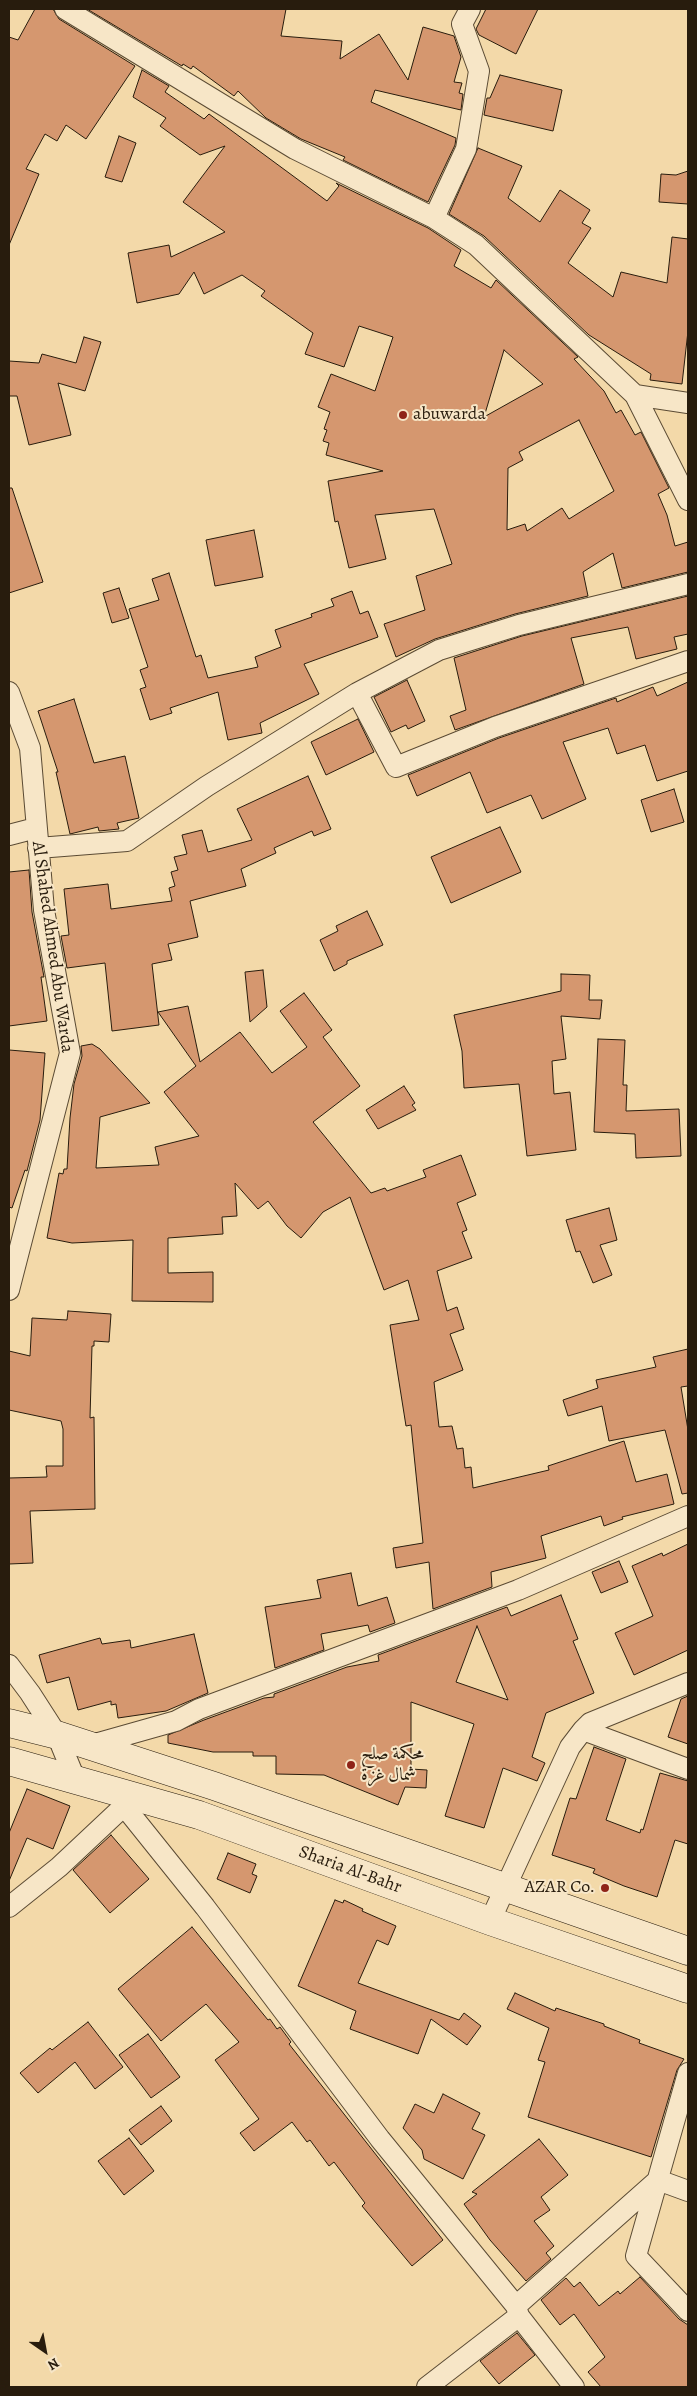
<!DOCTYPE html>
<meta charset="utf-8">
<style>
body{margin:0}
#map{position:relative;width:697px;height:2396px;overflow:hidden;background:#f3d9a9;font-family:Alegreya,serif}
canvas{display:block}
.frame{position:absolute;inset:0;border:10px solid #281c0d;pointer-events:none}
.north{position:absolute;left:20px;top:2326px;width:50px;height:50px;-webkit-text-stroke:4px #f7e6c7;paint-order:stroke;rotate:147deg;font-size:14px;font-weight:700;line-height:20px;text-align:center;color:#281c0d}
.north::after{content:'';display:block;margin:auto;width:18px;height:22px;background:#281c0d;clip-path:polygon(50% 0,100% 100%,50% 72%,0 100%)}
</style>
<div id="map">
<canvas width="697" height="2396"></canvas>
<div class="frame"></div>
<div class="north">N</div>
</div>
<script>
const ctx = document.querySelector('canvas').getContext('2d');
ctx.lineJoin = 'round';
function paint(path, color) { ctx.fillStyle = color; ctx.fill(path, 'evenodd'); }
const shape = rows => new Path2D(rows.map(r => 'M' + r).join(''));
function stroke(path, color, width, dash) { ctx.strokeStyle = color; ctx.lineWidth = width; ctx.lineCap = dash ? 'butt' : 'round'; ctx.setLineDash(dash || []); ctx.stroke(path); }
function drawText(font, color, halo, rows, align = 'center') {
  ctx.font = font + ' Alegreya,Amiri,serif'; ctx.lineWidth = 4; ctx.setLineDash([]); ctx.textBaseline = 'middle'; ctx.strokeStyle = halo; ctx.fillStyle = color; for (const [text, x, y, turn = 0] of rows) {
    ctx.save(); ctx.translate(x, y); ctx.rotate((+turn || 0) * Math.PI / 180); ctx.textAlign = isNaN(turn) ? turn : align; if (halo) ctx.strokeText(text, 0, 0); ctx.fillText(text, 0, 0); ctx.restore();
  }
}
const building = shape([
 [35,9,53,9,59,19,135,66,86,139,66,125,57,141,45,134,26,169,39,174,9,245,9,37,18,40,35,9],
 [87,9,286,9,281,36,342,41,340,59,379,34,408,80,423,27,454,36,461,57,454,82,462,83,459,93,463,94,461,110,375,90,371,102,456,138,455,145,428,202,343,160,345,157,301,139,266,118,238,91,234,96,193,66,191,69,183,64,182,66,87,9],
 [486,9,538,9,516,54,479,35,476,29,486,9],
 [142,70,169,86,165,92,204,119,209,114,327,201,339,186,336,183,428,228,461,250,454,266,491,288,496,280,578,357,574,359,604,391,616,413,621,410,635,435,641,432,669,488,658,494,667,515,675,546,688,542,688,572,622,588,613,553,583,572,588,596,515,614,435,639,396,657,384,624,425,610,416,576,452,564,434,509,375,515,386,559,349,568,338,521,335,522,328,481,383,471,326,455,329,443,323,441,327,430,324,429,330,412,318,407,331,374,375,391,393,337,359,326,344,367,305,354,313,333,261,296,265,291,242,275,204,294,194,272,179,294,137,303,128,253,169,245,171,257,225,232,183,202,225,146,200,155,160,126,166,118,133,97,142,70],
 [504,350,543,384,484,417,504,350],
 [579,420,614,491,569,519,562,508,527,531,525,524,507,530,508,468,523,460,519,452,579,420],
 [500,75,562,90,553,131,484,115,487,98,490,98,500,75],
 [119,136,136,143,122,182,105,177,119,136],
 [478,148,522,166,508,198,540,222,560,190,590,210,582,223,591,228,568,263,613,297,621,272,667,283,672,237,688,239,688,331,682,384,650,380,651,374,589,335,484,236,449,214,478,148],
 [688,171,688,204,659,202,661,174,676,175,688,171],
 [84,337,101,342,85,391,58,383,71,435,29,445,17,396,9,396,9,361,39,363,42,354,76,363,84,337],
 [9,488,12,488,43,582,9,593,9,488],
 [254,530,263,577,215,586,206,540,254,530],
 [169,573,196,657,201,655,208,678,258,667,255,657,281,647,275,630,312,617,311,614,334,606,331,599,352,591,360,614,368,611,378,637,304,664,319,694,260,723,262,733,228,740,218,692,170,708,172,713,150,720,140,689,146,687,140,670,148,667,129,609,159,600,152,579,169,573],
 [119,588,129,618,112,623,103,593,119,588],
 [688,596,688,634,674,637,677,649,636,659,628,627,571,638,584,684,455,730,450,716,466,710,454,658,522,636,688,596],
 [407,680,425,721,408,729,406,725,391,732,374,697,407,680],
 [688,682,688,771,657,781,645,745,617,754,608,728,563,742,586,799,542,819,531,795,487,813,470,772,417,796,408,775,499,738,616,698,617,702,653,687,657,696,688,682],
 [74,699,94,763,125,756,139,818,117,823,119,829,99,831,98,827,70,834,56,772,58,772,38,711,74,699],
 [358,719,374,752,326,775,311,742,358,719],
 [308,776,331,829,314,836,312,831,274,848,276,853,241,869,246,886,190,901,198,937,168,944,172,960,152,964,159,1025,112,1031,105,963,67,968,61,936,69,935,64,889,108,884,111,909,172,901,169,888,175,886,171,872,178,870,174,857,187,854,182,835,202,830,208,852,252,840,237,809,308,776],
 [674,789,684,822,651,832,641,800,674,789],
 [500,827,521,872,451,903,431,857,500,827],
 [29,870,32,912,44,977,41,977,47,1021,9,1026,9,872,29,870],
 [367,911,383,945,347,961,347,964,334,971,320,940,338,931,336,926,367,911],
 [263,970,267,1007,250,1022,245,972,263,970],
 [561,974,590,975,589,1000,602,1000,600,1019,561,1016,566,1059,552,1061,554,1094,570,1092,576,1150,527,1156,519,1084,464,1088,462,1051,454,1015,561,991,561,974],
 [304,993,332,1030,323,1037,360,1086,313,1122,371,1193,385,1188,387,1191,426,1177,423,1170,461,1155,476,1195,457,1203,467,1230,462,1232,472,1258,437,1271,447,1311,457,1307,464,1329,450,1334,463,1370,434,1382,439,1427,452,1426,457,1449,463,1448,465,1468,471,1467,473,1488,549,1470,548,1466,624,1441,636,1482,667,1474,674,1504,622,1517,623,1519,604,1526,601,1516,541,1536,546,1558,491,1572,492,1587,433,1609,429,1562,396,1568,393,1548,423,1543,411,1425,406,1426,390,1325,419,1320,408,1280,384,1290,350,1197,323,1212,301,1238,287,1226,268,1201,258,1209,235,1183,237,1216,222,1217,223,1234,168,1238,168,1273,213,1272,213,1302,132,1301,133,1240,72,1243,47,1238,59,1173,63,1174,64,1169,67,1169,70,1118,74,1084,82,1056,81,1046,92,1044,100,1049,150,1103,100,1117,96,1168,159,1165,155,1147,199,1136,164,1092,196,1066,158,1012,188,1006,200,1062,240,1032,272,1073,307,1047,280,1011,304,993],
 [598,1039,625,1040,623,1085,627,1085,626,1111,679,1109,681,1156,636,1158,635,1134,594,1132,598,1039],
 [9,1050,45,1053,40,1120,27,1171,25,1170,12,1208,9,1207,9,1050],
 [404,1086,415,1103,412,1105,416,1110,378,1129,366,1110,404,1086],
 [609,1208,617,1240,600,1245,612,1275,593,1283,580,1251,576,1252,566,1220,609,1208],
 [68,1311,111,1314,109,1342,94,1341,94,1346,92,1346,90,1418,94,1417,95,1509,30,1511,33,1563,9,1564,9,1478,47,1477,46,1466,63,1466,63,1429,61,1421,9,1410,9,1351,30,1356,32,1318,67,1320,68,1311],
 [688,1349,688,1386,681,1387,688,1430,688,1493,682,1494,665,1430,609,1441,602,1406,568,1416,563,1400,598,1388,596,1380,656,1367,653,1357,688,1349],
 [688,1544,688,1650,634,1675,615,1633,653,1616,632,1566,662,1553,663,1556,688,1544],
 [619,1561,628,1582,601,1593,592,1572,619,1561],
 [351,1573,358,1606,387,1597,395,1623,370,1632,368,1625,321,1634,324,1650,275,1668,265,1607,321,1598,317,1580,351,1573],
 [561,1595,578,1639,573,1641,594,1693,546,1713,532,1757,545,1763,537,1781,503,1768,484,1828,445,1816,474,1724,411,1702,411,1769,427,1770,426,1788,405,1787,398,1805,324,1775,276,1774,276,1756,253,1756,253,1752,213,1752,168,1743,168,1735,204,1720,264,1698,274,1697,274,1694,347,1667,379,1661,378,1655,507,1607,511,1616,561,1595],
 [477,1626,508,1700,456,1682,477,1626],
 [194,1634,208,1693,166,1711,118,1718,116,1704,111,1705,111,1701,78,1710,69,1677,47,1683,39,1655,100,1638,102,1644,130,1640,131,1648,194,1634],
 [688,1696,688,1744,668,1737,681,1699,688,1696],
 [594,1747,626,1759,606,1820,640,1833,641,1829,643,1830,660,1773,688,1781,688,1844,675,1840,657,1897,624,1886,593,1873,595,1869,552,1855,570,1798,576,1799,594,1747],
 [27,1789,70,1806,53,1849,27,1838,9,1881,9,1833,27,1789],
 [111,1835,149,1879,110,1913,73,1870,111,1835],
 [228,1853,256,1864,252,1874,257,1876,250,1893,217,1879,228,1853],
 [335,1900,343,1903,344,1900,363,1909,362,1911,396,1926,388,1945,377,1940,358,1983,459,2020,464,2013,481,2026,467,2045,431,2019,418,2054,350,2029,356,2011,298,1986,335,1900],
 [192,1927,268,2020,270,2019,277,2029,280,2027,291,2042,289,2044,443,2240,412,2266,362,2206,365,2203,334,2162,329,2166,310,2140,307,2142,292,2122,254,2151,240,2133,259,2119,215,2060,239,2042,206,2004,161,2041,118,1989,192,1927],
 [515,1993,555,2011,556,2008,604,2024,604,2026,640,2040,639,2043,684,2059,677,2070,651,2157,528,2117,545,2062,538,2060,549,2028,507,2009,515,1993],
 [88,2022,123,2067,95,2089,75,2062,38,2093,20,2073,50,2048,52,2050,88,2022],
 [148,2034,180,2077,151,2098,119,2055,148,2034],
 [443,2094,480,2113,472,2129,485,2135,463,2179,424,2159,422,2150,403,2128,415,2104,434,2113,443,2094],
 [161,2106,172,2121,141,2145,129,2130,161,2106],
 [129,2138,154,2171,124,2195,98,2161,129,2138],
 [539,2139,568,2175,541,2197,550,2210,534,2221,554,2246,546,2253,551,2259,526,2281,490,2240,464,2204,477,2194,472,2192,539,2139],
 [640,2277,679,2319,688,2325,688,2387,601,2387,588,2372,605,2357,574,2314,560,2325,541,2300,566,2278,574,2287,580,2282,599,2306,618,2291,620,2294,640,2277],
 [517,2333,535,2355,499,2384,480,2361,517,2333]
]);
const street = shape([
 [65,9,295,149,434,218,476,245,635,395,688,500],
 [434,218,466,149,479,71,462,24,470,9],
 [635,395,688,403],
 [9,692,30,748,44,910,70,1053,9,1290],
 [357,693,439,650,519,625,688,584],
 [9,835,36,828],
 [38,848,127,841,207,786,357,693,396,767,495,727,688,661],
 [9,1665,30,1693,57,1735,75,1779],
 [583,1730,688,1769],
 [91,1745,176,1721,199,1709,518,1590,688,1516],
 [131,1796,124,1806,205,1907,380,2139,516,2306,519,2316,574,2387],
 [9,1907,59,1867,124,1806],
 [490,1921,570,1747,583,1730,590,1723,688,1683],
 [688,2073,636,2256,688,2311],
 [658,2180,688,2191],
 [516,2306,658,2180],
 [427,2387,519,2316]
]);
const secondary = shape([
 [9,1723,57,1735,214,1786,688,1951],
 [9,1761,199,1815,490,1921,688,1989]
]);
const markers = [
 [403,415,5,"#8f2418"],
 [351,1765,5,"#8f2418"],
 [605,1888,5,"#8f2418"]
];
const poiNames = [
 ["abuwarda",413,415],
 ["محكمة صلح",361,1755],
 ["شمال غزة",361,1776],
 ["AZAR Co.",595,1888,"right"]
];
const streetNames = [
 ["Al Shahed Ahmed Abu Warda",52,947,82],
 ["Sharia Al-Bahr",350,1870,20]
];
paint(building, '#d5976f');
stroke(building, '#281c0d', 1);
stroke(street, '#5b4b34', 22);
stroke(secondary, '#281c0d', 29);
stroke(street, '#f7e6c7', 20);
stroke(secondary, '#f7e6c7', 28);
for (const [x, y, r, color] of markers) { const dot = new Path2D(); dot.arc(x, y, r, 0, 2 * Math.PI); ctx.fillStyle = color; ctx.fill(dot); stroke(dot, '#f7e6c7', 2); }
drawText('18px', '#281c0d', '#f7e6c7', poiNames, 'left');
drawText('18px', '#281c0d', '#f7e6c7', streetNames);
</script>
